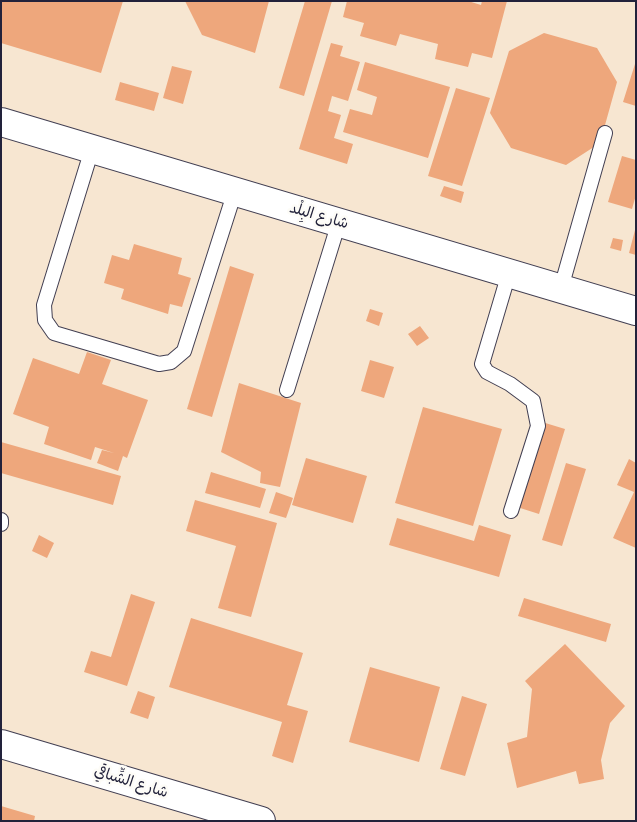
<!DOCTYPE html>
<meta charset="utf-8">
<style>
body{margin:0}
#map{position:relative;width:637px;height:822px;overflow:hidden;background:#f7e6d1;font-family:Delius,sans-serif}
canvas{display:block}
.frame{position:absolute;inset:0;border:2px solid #22223b;pointer-events:none}
</style>
<div id="map">
<canvas width="637" height="822"></canvas>
<div class="frame"></div>
</div>
<script>
const ctx = document.querySelector('canvas').getContext('2d');
ctx.lineJoin = 'round';
function paint(path, color) { ctx.fillStyle = color; ctx.fill(path, 'evenodd'); }
const shape = rows => new Path2D(rows.map(r => 'M' + r).join(''));
function stroke(path, color, width, dash) { ctx.strokeStyle = color; ctx.lineWidth = width; ctx.lineCap = dash ? 'butt' : 'round'; ctx.setLineDash(dash || []); ctx.stroke(path); }
function drawText(font, color, halo, rows, align = 'center') {
  ctx.font = font + ' Delius,"Playpen Sans Arabic",sans-serif'; ctx.lineWidth = 5; ctx.setLineDash([]); ctx.textBaseline = 'middle'; ctx.strokeStyle = halo; ctx.fillStyle = color; for (const [text, x, y, turn = 0] of rows) {
    ctx.save(); ctx.translate(x, y); ctx.rotate((+turn || 0) * Math.PI / 180); ctx.textAlign = isNaN(turn) ? turn : align; if (halo) ctx.strokeText(text, 0, 0); ctx.fillText(text, 0, 0); ctx.restore();
  }
}
const building = shape([
 [2,1,123,1,101,73,1,43],
 [185,1,269,1,255,53,202,35],
 [305,1,332,1,304,96,279,88],
 [347,1,468,1,481,5,482,1,507,1,492,58,472,53,468,67,435,59,438,44,400,34,396,46,360,36,364,23,343,17],
 [544,33,597,48,617,82,600,143,566,165,511,148,490,113,509,51],
 [331,43,343,46,340,56,360,62,348,101,332,96,328,111,341,115,334,138,353,144,347,164,299,149],
 [365,62,450,87,428,158,343,132,350,109,372,115,377,97,357,90],
 [635,64,636,64,636,106,623,102],
 [172,66,192,71,183,104,163,98],
 [120,82,159,93,154,111,115,100],
 [456,88,490,98,462,186,428,176],
 [622,156,636,160,636,195,632,209,608,202],
 [444,186,464,192,461,203,440,196],
 [635,230,636,231,636,255,629,253],
 [613,238,623,240,621,251,610,248],
 [134,244,182,258,178,274,191,278,182,307,170,304,168,314,121,299,124,289,104,283,112,255,129,260],
 [230,266,254,274,212,417,187,409],
 [370,309,383,313,379,326,366,321],
 [420,326,429,338,417,346,408,334],
 [87,352,111,360,102,384,148,400,127,458,123,456,118,471,97,463,102,450,114,453,95,447,91,460,44,444,49,427,13,414,33,358,79,374],
 [370,360,394,367,384,398,361,391],
 [239,383,301,403,280,487,260,483,261,472,221,452],
 [423,407,502,429,473,526,395,503],
 [542,422,565,429,539,514,517,507],
 [1,442,121,476,113,505,1,473],
 [306,458,367,476,353,523,292,505],
 [629,459,636,463,636,548,613,538,634,492,617,485],
 [566,463,586,469,562,546,542,540],
 [211,472,266,489,260,508,205,493],
 [276,492,293,498,286,518,269,513],
 [195,500,277,523,251,617,218,608,236,546,186,531],
 [397,518,474,541,479,525,511,535,499,577,389,545],
 [39,535,54,543,47,558,32,551],
 [131,594,155,602,127,686,84,672,91,651,111,657],
 [524,598,611,624,606,642,518,616],
 [191,618,303,653,287,705,308,711,293,763,272,756,282,722,169,687],
 [565,644,625,706,610,723,601,760,604,779,579,784,576,771,517,788,507,743,527,737,532,689,525,681],
 [370,667,440,687,419,762,349,742],
 [138,691,155,697,148,719,130,713],
 [462,696,487,704,465,776,440,769],
 [1,806,35,816,34,821,1,821]
]);
const lane = shape([
 [92,149,44,305,45,320,54,333,159,364,171,362,184,351,235,191],
 [509,273,482,364,487,372,510,384,533,401,538,426,511,511],
 [561,288,605,133],
 [287,390,339,222],
 [1,520,1,524]
]);
const street = shape([
 [1,122,636,311],
 [1,744,261,821]
]);
const streetNames = [
 ["شارع البِلْد",319,216,16],
 ["شارع الشِّباقي",131,782,17]
];
paint(building, '#eea77c');
stroke(lane, '#423f52', 16);
stroke(street, '#423f52', 30);
stroke(lane, '#fff', 14);
stroke(street, '#fff', 28);
drawText('15px', '#22223b', '#fdfcf7', streetNames);
</script>
